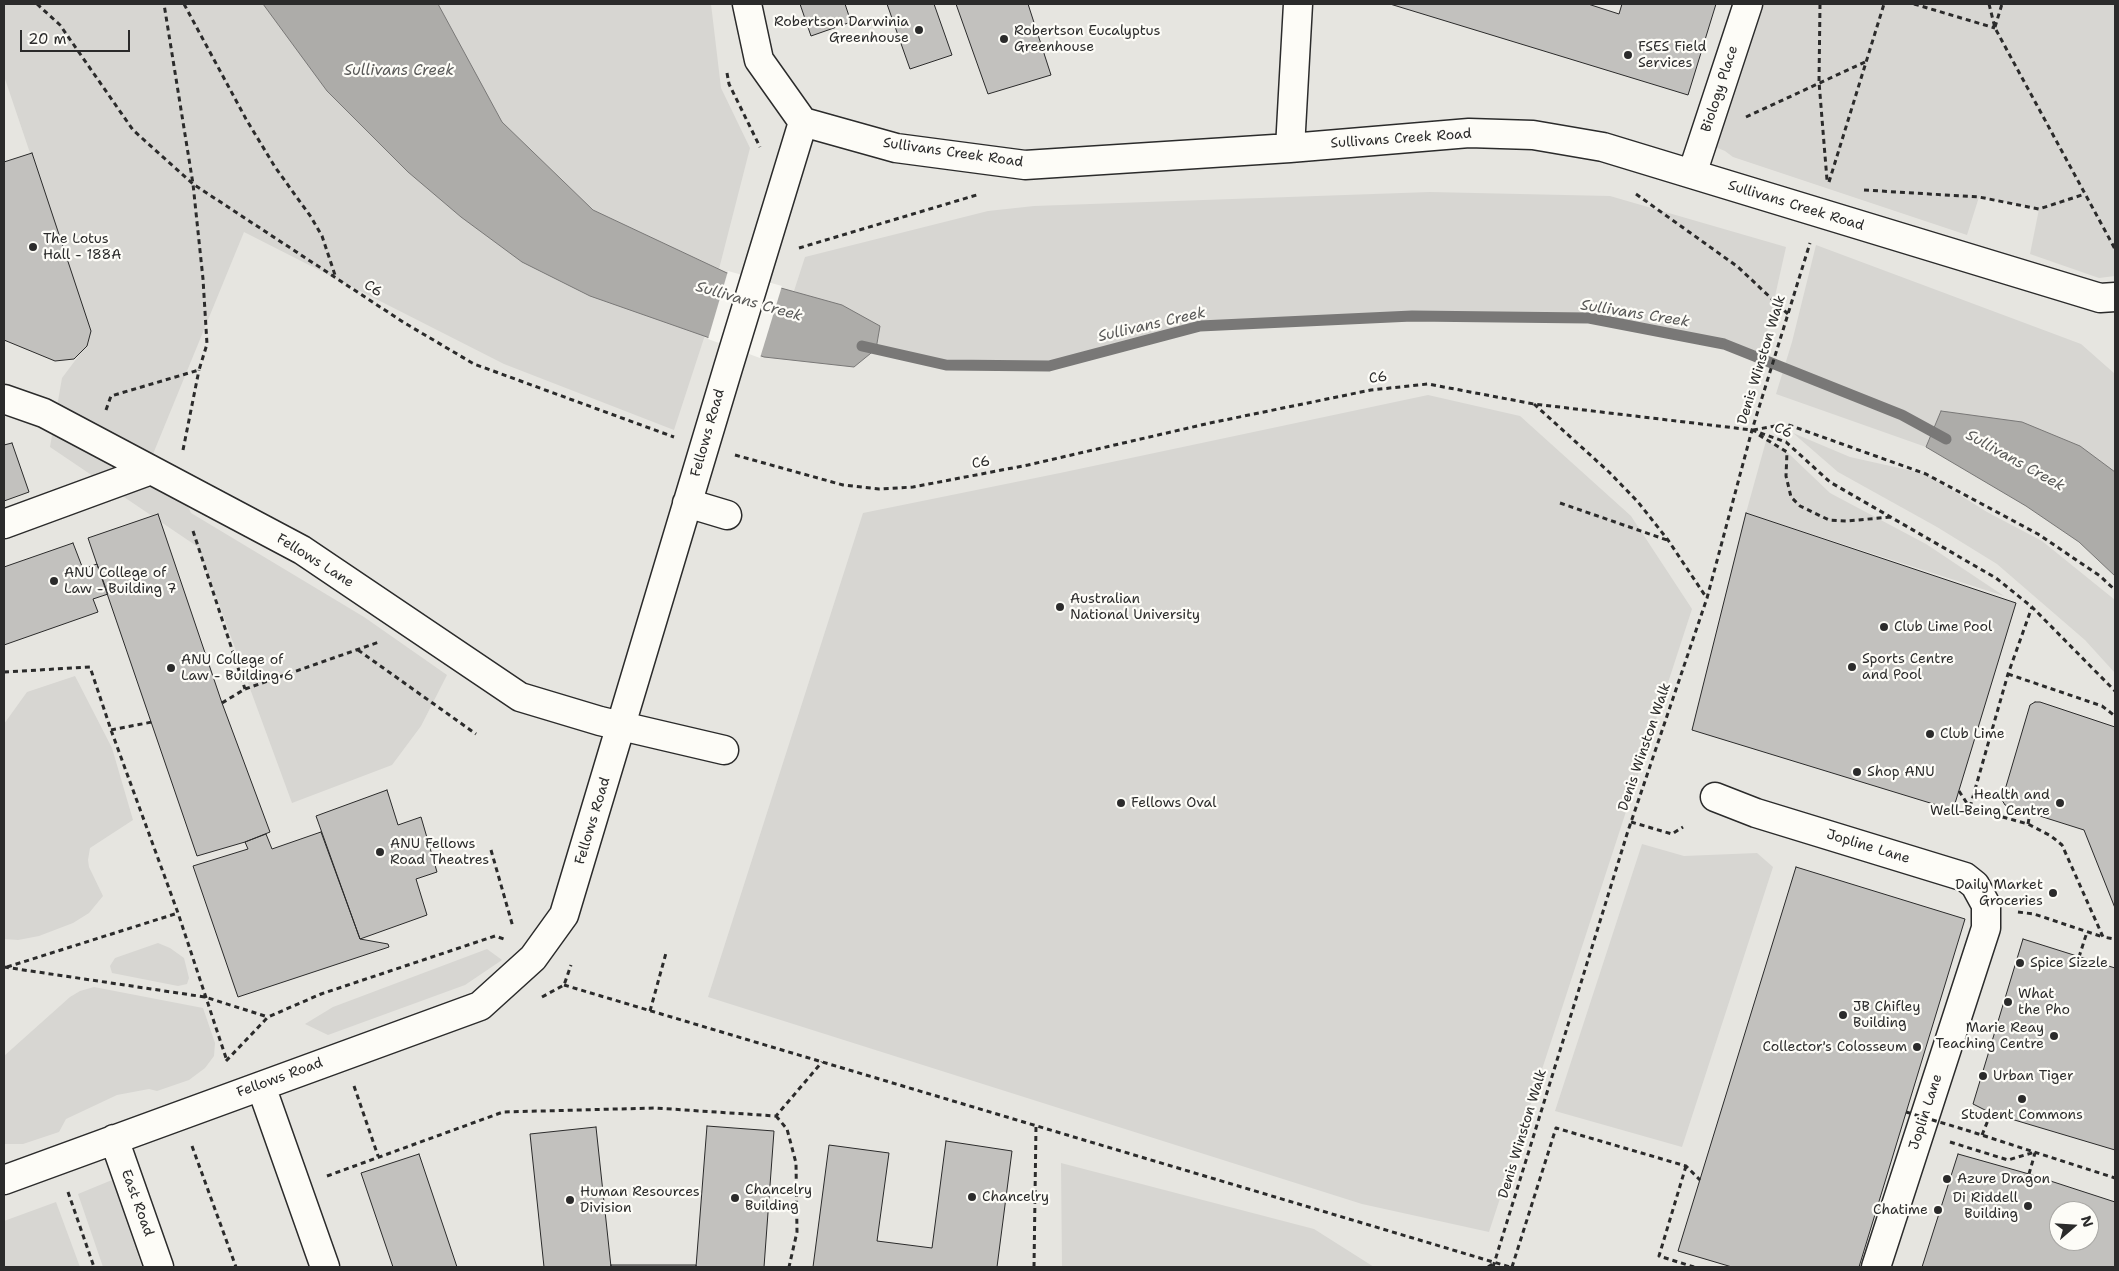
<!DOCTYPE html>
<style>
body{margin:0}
#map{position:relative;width:2119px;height:1271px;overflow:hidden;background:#f5f4ef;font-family:"Shantell Sans",sans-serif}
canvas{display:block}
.frame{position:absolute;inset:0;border:5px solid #2b2b2b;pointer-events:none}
.north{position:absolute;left:2049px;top:1201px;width:50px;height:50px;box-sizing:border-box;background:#fdfcf7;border:1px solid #a9a8a5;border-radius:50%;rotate:71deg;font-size:14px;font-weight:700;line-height:20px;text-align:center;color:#2b2b2b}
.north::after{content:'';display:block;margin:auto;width:18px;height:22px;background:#2b2b2b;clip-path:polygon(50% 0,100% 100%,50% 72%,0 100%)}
.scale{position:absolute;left:20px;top:30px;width:110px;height:22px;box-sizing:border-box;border:2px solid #2b2b2b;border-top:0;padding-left:6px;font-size:15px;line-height:18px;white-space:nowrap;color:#2b2b2b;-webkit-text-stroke:4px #fdfcf7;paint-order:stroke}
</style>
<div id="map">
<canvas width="2119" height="1271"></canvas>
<div class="frame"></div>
<div class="north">N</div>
<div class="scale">20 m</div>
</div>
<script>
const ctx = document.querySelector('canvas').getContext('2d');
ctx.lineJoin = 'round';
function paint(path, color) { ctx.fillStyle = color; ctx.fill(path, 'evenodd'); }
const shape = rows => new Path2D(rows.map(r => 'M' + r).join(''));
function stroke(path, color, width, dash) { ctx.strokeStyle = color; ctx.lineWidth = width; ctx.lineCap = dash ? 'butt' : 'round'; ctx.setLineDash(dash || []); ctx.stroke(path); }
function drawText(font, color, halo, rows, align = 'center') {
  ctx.font = font + ' "Shantell Sans",sans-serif'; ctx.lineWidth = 4.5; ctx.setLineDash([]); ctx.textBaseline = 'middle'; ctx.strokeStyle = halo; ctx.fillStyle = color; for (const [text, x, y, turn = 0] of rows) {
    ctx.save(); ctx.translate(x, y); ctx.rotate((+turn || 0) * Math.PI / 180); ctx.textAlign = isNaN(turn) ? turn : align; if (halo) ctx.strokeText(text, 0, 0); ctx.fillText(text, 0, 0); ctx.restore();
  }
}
const built = shape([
 [4,4,2115,4,2115,1267,4,1267],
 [2059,1211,2089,1211,2089,1241,2059,1241]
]);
const green = shape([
 [4,4,263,4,327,91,408,172,461,217,522,262,705,335,674,430,504,364,244,232,153,454,177,483,191,513,364,617,447,675,421,726,392,765,292,803,198,547,50,447,62,378,89,342,77,292,4,76],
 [438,4,711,4,721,88,750,148,719,269,593,210,502,122],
 [1748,4,2115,4,2115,276,2099,278,2030,254,2039,209,1979,197,1967,235,1733,157,1725,151,1703,142],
 [1430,192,1610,196,1786,247,1761,359,1724,344,1589,318,1200,326,1049,366,946,365,876,349,880,326,794,291,805,257,988,211,1034,206],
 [1816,245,2081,344,2115,374,2115,472,2080,446,1941,411,1926,447,1776,394,1792,342],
 [1428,395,1520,416,1631,516,1692,609,1489,1232,1362,1204,708,997,863,513,1060,473],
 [1793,433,1850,457,1926,474,1987,512,2042,541,2115,600,2115,673,2085,640,1997,564,1937,527,1838,472],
 [1766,441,1787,452,1830,493,1926,544,2004,596,1746,513],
 [75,676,112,748,133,820,90,848,88,860,89,867,103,896,89,913,73,923,39,936,18,940,4,939,4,724,27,692],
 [1642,844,1684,856,1757,853,1773,867,1682,1147,1555,1111],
 [158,943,170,948,184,958,189,978,187,984,178,986,112,973,110,966,115,958],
 [487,949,502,960,465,985,328,1035,305,1024,333,1007],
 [94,987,203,1008,215,1043,214,1056,205,1068,189,1080,157,1091,149,1089,117,1095,66,1119,59,1132,23,1144,4,1144,4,1056,70,997,80,991],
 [1061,1163,1314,1229,1374,1267,1062,1267],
 [112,1180,142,1267,103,1267,78,1194],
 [56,1202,80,1267,4,1267,4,1221]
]);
const water = shape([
 [263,4,438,4,502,122,593,210,727,273,842,305,880,326,876,349,854,367,764,357,590,296,522,262,461,217,408,172,327,91,263,4],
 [1941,411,2022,422,2080,446,2115,472,2115,576,2079,542,2026,506,1926,447,1941,411]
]);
const pier = shape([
 [728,271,782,286,760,358,708,339]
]);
const stream = shape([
 [862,346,946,365,1049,366,1200,326,1412,316,1589,318,1724,344,1902,415,1946,439]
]);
const building = shape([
 [800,4,845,4,851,22,811,36,800,4],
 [887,4,934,4,952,55,910,69,887,4],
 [956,4,1028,4,1051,75,988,94,956,4],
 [1390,4,1588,4,1619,14,1622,4,1716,4,1688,95,1390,4],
 [32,153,91,331,87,346,74,359,55,361,4,340,4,162,32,153],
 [12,443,29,492,4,501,4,445,12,443],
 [1746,513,2016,603,1953,810,1692,730,1746,513],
 [158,514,222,703,270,832,245,842,197,856,88,538,158,514],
 [73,543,83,569,97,564,108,594,93,599,98,612,4,645,4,567,73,543],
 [2035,702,2040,702,2115,727,2115,908,2084,830,2005,805,2002,800,2030,705,2035,702],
 [387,790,398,825,421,817,437,872,416,879,427,915,360,939,316,816,387,790],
 [321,832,360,939,388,944,389,947,238,997,193,866,248,849,245,842,266,834,272,849,321,832],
 [1796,867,1965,919,1859,1267,1732,1267,1678,1251,1796,867],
 [2023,939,2115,968,2115,1150,1991,1113,1973,1104,2023,939],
 [707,1126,774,1131,764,1267,696,1267,707,1126],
 [596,1127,611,1267,544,1267,530,1134,596,1127],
 [946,1141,1012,1151,997,1267,813,1267,829,1145,889,1153,877,1241,932,1248,946,1141],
 [419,1154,457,1267,393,1267,361,1173,419,1154],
 [1958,1154,2029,1174,2115,1202,2115,1267,1922,1267,1958,1154],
 [2059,1211,2089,1211,2089,1241,2059,1241,2059,1211],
 [611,1265,696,1265,696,1267,611,1267,611,1265]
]);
const path = shape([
 [37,4,60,25,133,130,193,184,403,322,474,364,674,437],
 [184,4,246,119,275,167,311,217,322,236,336,278],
 [1820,4,1819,82,1827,180],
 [1914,4,1995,28],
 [1989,4,1995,28,2115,249],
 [1995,27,2002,4],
 [727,73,729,84,760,147],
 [1746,117,1865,62],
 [1829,182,1884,4],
 [1864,190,1979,197,2039,209,2085,194],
 [1636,194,1738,267,1788,314],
 [799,248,980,194],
 [1534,404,1609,472,1638,502,1668,540,1706,597],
 [106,410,111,396,199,370,207,344,203,279,193,184,164,4],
 [1753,430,1786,424,1926,474,2038,534,2100,576,2115,590],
 [1759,435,1787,452,1786,476,1791,497,1800,506,1829,520,1847,521,1891,517],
 [183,450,199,370],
 [735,455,843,485,879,489,913,487,1028,465,1210,423,1371,390,1428,384,1534,404,1752,430,1786,442,1830,482,1996,578,2032,607,2115,691],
 [1560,503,1667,540],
 [193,531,245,689],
 [358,650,476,734],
 [4,672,90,667,111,730,178,913,227,1061],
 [2008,674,2102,706,2115,716],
 [222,703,245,689,379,642],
 [111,730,152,722],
 [1959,791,1970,808,2028,824,2051,836,2062,845,2103,937,2115,939],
 [1970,807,2008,674,2032,607],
 [1631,822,1672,834,1683,827],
 [2028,824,2030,813],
 [491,850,513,927],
 [2018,912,2034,914,2103,937],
 [2079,957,2087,932],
 [4,967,205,997,268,1017],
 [7,967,178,913],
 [564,985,1510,1267],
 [542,997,564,985,571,965],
 [650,1011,666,953],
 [226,1061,268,1017,321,994,495,936,504,939],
 [354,1086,378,1156],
 [776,1116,787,1129,796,1163,797,1232,789,1267],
 [1966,1130,2115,1178],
 [1982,1135,1991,1113],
 [1950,1142,2008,1160,2035,1152],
 [192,1146,236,1267],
 [1686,1166,1659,1256,1694,1267],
 [2029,1174,2035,1153],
 [327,1176,503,1112,655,1108,776,1116,822,1062],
 [68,1192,94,1267],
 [1034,1267,1036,1126],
 [1488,1267,1494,1263],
 [1493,1267,1627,834,1707,598,1752,430,1810,243],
 [1512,1267,1556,1128,1686,1166,1700,1180]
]);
const minor = shape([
 [747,4,759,60,803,122,896,148,1025,165,1290,148,1469,133,1533,135,1603,147,2100,298,2115,297],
 [1290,148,1298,4],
 [1692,174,1748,4],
 [4,399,44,413,302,550,520,697,600,721,724,750],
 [687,503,727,515],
 [4,524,151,470],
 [1715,797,1756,813,1965,877,1975,885,1986,905,1986,928,1876,1267],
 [261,1086,325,1267],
 [114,1139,159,1267],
 [4,1180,480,1006,533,958,564,915,728,368,803,122]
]);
const pathBridge = shape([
 [1906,1112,1966,1130]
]);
const markers = [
 [919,30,5,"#2b2b2b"],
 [1004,39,5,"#2b2b2b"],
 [1628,55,5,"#2b2b2b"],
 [33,247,5,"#2b2b2b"],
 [54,581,5,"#2b2b2b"],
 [1060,607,5,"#2b2b2b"],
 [1884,627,5,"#2b2b2b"],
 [1852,667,5,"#2b2b2b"],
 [171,668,5,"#2b2b2b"],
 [1930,734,5,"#2b2b2b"],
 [1857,772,5,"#2b2b2b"],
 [1121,803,5,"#2b2b2b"],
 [2060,803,5,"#2b2b2b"],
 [380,852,5,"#2b2b2b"],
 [2053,893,5,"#2b2b2b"],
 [2020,963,5,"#2b2b2b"],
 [2008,1002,5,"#2b2b2b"],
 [1843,1015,5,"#2b2b2b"],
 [2054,1036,5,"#2b2b2b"],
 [1917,1047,5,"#2b2b2b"],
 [1983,1076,5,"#2b2b2b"],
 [2022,1099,5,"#2b2b2b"],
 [1947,1179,5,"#2b2b2b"],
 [972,1197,5,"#2b2b2b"],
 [735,1198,5,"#2b2b2b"],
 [570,1200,5,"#2b2b2b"],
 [2028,1206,5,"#2b2b2b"],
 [1938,1210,5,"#2b2b2b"]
];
const poiNames = [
 ["Robertson Darwinia",909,22,"right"],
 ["Greenhouse",909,38,"right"],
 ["Robertson Eucalyptus",1014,31],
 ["Greenhouse",1014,47],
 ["FSES Field",1638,47],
 ["Services",1638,63],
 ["The Lotus",43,239],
 ["Hall - 188A",43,255],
 ["ANU College of",64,573],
 ["Law - Building 7",64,589],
 ["Australian",1070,599],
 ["National University",1070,615],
 ["Club Lime Pool",1894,627],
 ["Sports Centre",1862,659],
 ["and Pool",1862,675],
 ["ANU College of",181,660],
 ["Law - Building 6",181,676],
 ["Club Lime",1940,734],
 ["Shop ANU",1867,772],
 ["Health and",2050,795,"right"],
 ["Well-Being Centre",2050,811,"right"],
 ["Fellows Oval",1131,803],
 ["ANU Fellows",390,844],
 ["Road Theatres",390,860],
 ["Daily Market",2043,885,"right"],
 ["Groceries",2043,901,"right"],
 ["Spice Sizzle",2030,963],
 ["What",2018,994],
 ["the Pho",2018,1010],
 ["JB Chifley",1853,1007],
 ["Building",1853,1023],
 ["Marie Reay",2044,1028,"right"],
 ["Teaching Centre",2044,1044,"right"],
 ["Collector's Colosseum",1907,1047,"right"],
 ["Urban Tiger",1993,1076],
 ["Student Commons",2022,1115,"center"],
 ["Azure Dragon",1957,1179],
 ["Chancelry",745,1190],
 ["Building",745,1206],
 ["Human Resources",580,1192],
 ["Division",580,1208],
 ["Chancelry",982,1197],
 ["Di Riddell",2018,1198,"right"],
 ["Building",2018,1214,"right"],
 ["Chatime",1928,1210,"right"]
];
const streetNames = [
 ["Biology Place",1720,89,-72],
 ["Sullivans Creek Road",1401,139,-4],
 ["Sullivans Creek Road",953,153,8],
 ["Sullivans Creek Road",1796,206,17],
 ["C6",373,289,33],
 ["Denis Winston Walk",1762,360,-73],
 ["C6",1378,378,-8],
 ["C6",1783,431,25],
 ["Fellows Road",708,433,-74],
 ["C6",981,463,-11],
 ["Fellows Lane",315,561,32],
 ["Denis Winston Walk",1645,747,-71],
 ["Fellows Road",593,821,-73],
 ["Jopline Lane",1868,847,17],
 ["Fellows Road",280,1078,-20],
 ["Joplin Lane",1926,1112,-72],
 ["Denis Winston Walk",1523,1134,-73],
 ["East Road",137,1203,70]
];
const waterNames = [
 ["Sullivans Creek",399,71],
 ["Sullivans Creek",749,302,16],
 ["Sullivans Creek",1635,314,9],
 ["Sullivans Creek",1152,325,-13],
 ["Sullivans Creek",2015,461,29]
];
paint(built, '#e6e5e0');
paint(green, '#d7d6d2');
paint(water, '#adaca9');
stroke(water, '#797877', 1);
paint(pier, '#f5f4ef');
stroke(stream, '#797877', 11);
paint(building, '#c2c1be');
stroke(building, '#2b2b2b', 1);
stroke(minor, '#2b2b2b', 31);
stroke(path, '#2b2b2b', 3, [5, 4]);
stroke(minor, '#fdfcf7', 28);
stroke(pathBridge, '#2b2b2b', 3, [5, 4]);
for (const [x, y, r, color] of markers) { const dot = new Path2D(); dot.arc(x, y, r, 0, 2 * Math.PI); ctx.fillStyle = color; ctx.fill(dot); stroke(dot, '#fdfcf7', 2); }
drawText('14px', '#2b2b2b', '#fdfcf7', poiNames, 'left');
drawText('14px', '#2b2b2b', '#fdfcf7', streetNames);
drawText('italic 15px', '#585857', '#fdfcf7', waterNames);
</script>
